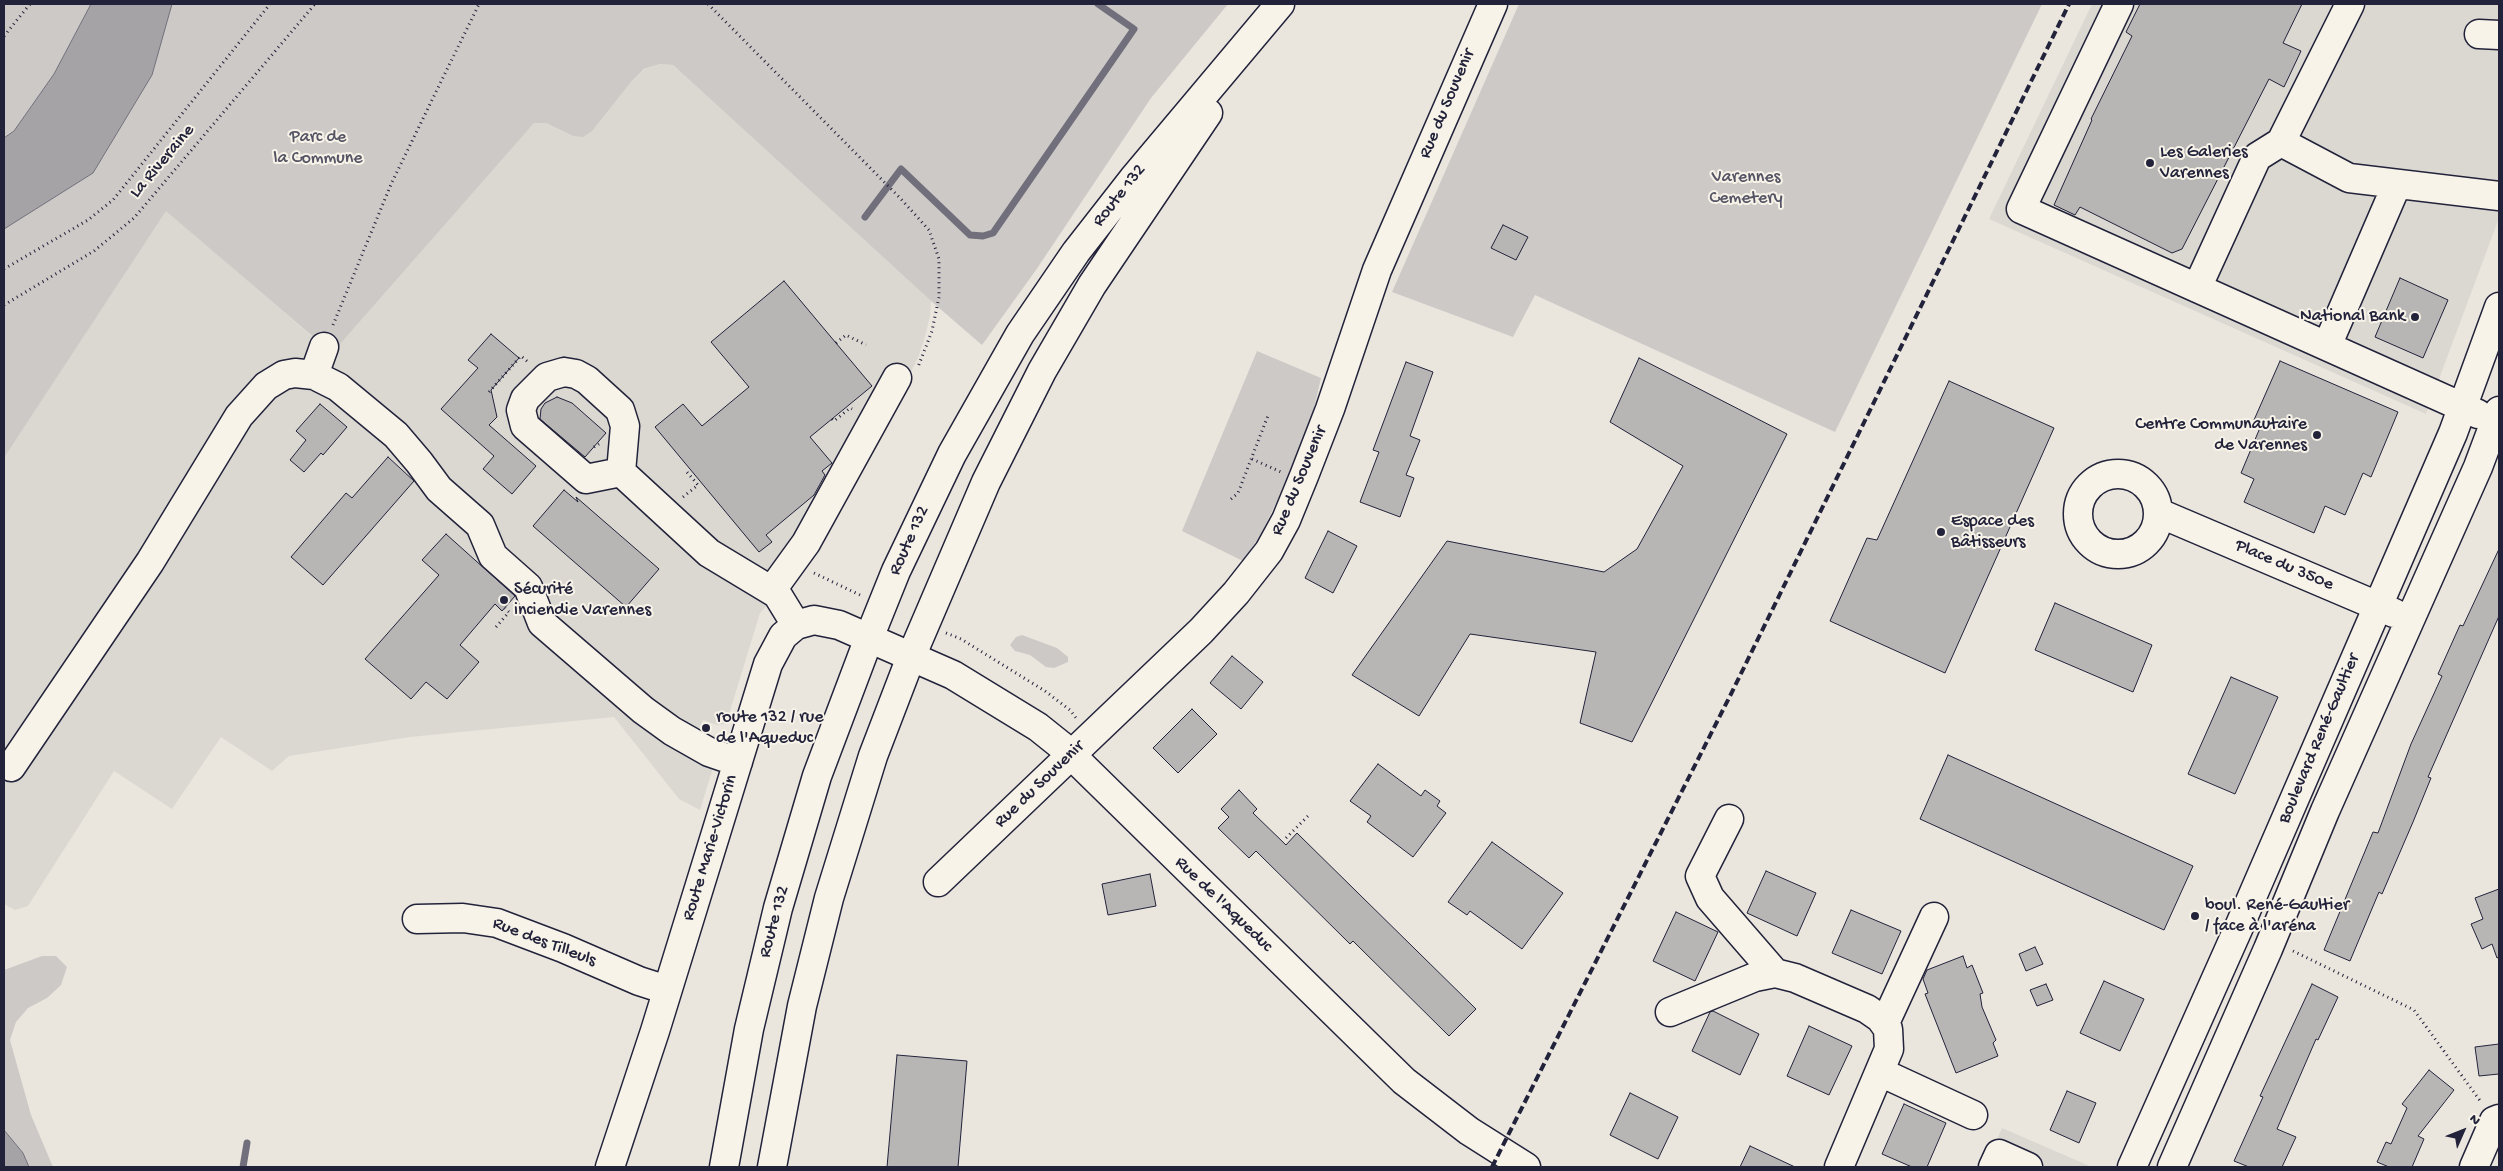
<!DOCTYPE html>
<meta charset="utf-8">
<style>
body{margin:0}
#map{position:relative;width:2503px;height:1171px;overflow:hidden;background:#eae6de;font-family:"Gochi Hand",sans-serif}
canvas{display:block}
.frame{position:absolute;inset:0;border:5px solid #22223b;pointer-events:none}
.north{position:absolute;left:2438px;top:1106px;width:50px;height:50px;-webkit-text-stroke:4px #f7f3e8;paint-order:stroke;rotate:46deg;font-size:14px;font-weight:700;line-height:20px;text-align:center;color:#22223b}
.north::after{content:'';display:block;margin:auto;width:18px;height:22px;background:#22223b;clip-path:polygon(50% 0,100% 100%,50% 72%,0 100%)}
</style>
<div id="map">
<canvas width="2503" height="1171"></canvas>
<div class="frame"></div>
<div class="north">N</div>
</div>
<script>
const ctx = document.querySelector('canvas').getContext('2d');
ctx.lineJoin = 'round';
function paint(path, color) { ctx.fillStyle = color; ctx.fill(path, 'evenodd'); }
const shape = rows => new Path2D(rows.map(r => 'M' + r).join(''));
function stroke(path, color, width, dash) { ctx.strokeStyle = color; ctx.lineWidth = width; ctx.lineCap = dash ? 'butt' : 'round'; ctx.setLineDash(dash || []); ctx.stroke(path); }
function drawText(font, color, halo, rows, align = 'center') {
  ctx.font = font + ' "Gochi Hand",sans-serif'; ctx.lineWidth = 4; ctx.setLineDash([]); ctx.textBaseline = 'middle'; ctx.strokeStyle = halo; ctx.fillStyle = color; for (const [text, x, y, turn = 0] of rows) {
    ctx.save(); ctx.translate(x, y); ctx.rotate((+turn || 0) * Math.PI / 180); ctx.textAlign = isNaN(turn) ? turn : align; if (halo) ctx.strokeText(text, 0, 0); ctx.fillText(text, 0, 0); ctx.restore();
  }
}
const built = shape([
 [2092,4,2499,4,2499,218,2426,414,1989,219],
 [660,64,673,65,931,301,930,316,924,340,918,358,901,391,798,571,760,613,726,724,717,725,703,720,698,731,722,738,700,810,679,799,614,717,410,737,289,756,272,771,221,737,172,809,114,771,28,906,15,910,4,904,4,458,166,210,324,347,534,123,546,123,573,136,645,69],
 [2002,1128,2092,1167,1985,1167]
]);
const green = shape([
 [4,4,91,4,54,74,14,131,4,138],
 [172,4,1228,4,1151,98,1036,270,982,345,931,301,673,65,660,64,644,69,630,83,592,131,583,137,573,136,546,123,534,123,332,353,166,211,4,458,4,229,93,173,152,75],
 [1519,4,2042,4,1835,432,1535,295,1513,337,1392,292],
 [1257,351,1321,378,1313,412,1289,476,1261,534,1243,561,1182,531],
 [1022,635,1057,648,1068,657,1068,662,1054,668,1046,667,1030,655,1015,651,1010,645,1016,637],
 [42,956,56,956,67,967,61,985,47,998,28,1008,16,1022,10,1040,31,1115,53,1167,29,1167,23,1153,4,1130,4,970]
]);
const water = shape([
 [91,4,172,4,152,75,93,173,4,229,4,138,14,131,54,74,91,4],
 [4,1130,23,1153,29,1167,4,1167,4,1130]
]);
const stream = shape([
 [865,217,901,169,970,235,983,236,993,233,1134,29,1098,4],
 [243,1167,247,1143]
]);
const building = shape([
 [2140,4,2302,4,2283,43,2301,51,2284,87,2269,79,2182,249,2172,253,2080,207,2075,215,2054,205,2092,120,2091,119,2132,36,2126,32,2140,4],
 [1503,225,1528,237,1516,260,1491,248,1503,225],
 [2400,278,2448,300,2423,358,2375,337,2400,278],
 [784,281,872,386,810,437,832,463,822,471,825,475,814,495,766,535,772,542,759,552,655,427,683,404,702,426,749,387,711,342,784,281],
 [491,334,519,358,491,390,497,417,489,425,536,466,512,494,483,469,494,456,441,409,478,368,468,360,491,334],
 [1639,358,1787,434,1632,742,1580,723,1596,652,1470,634,1419,716,1352,675,1447,541,1604,572,1637,549,1683,466,1610,422,1639,358],
 [2280,361,2398,412,2371,477,2363,473,2345,515,2325,506,2314,533,2244,502,2254,479,2241,473,2262,423,2254,420,2280,361],
 [1406,362,1433,372,1410,436,1420,440,1406,475,1414,478,1400,517,1360,502,1379,452,1373,450,1406,362],
 [1949,381,2054,428,1945,673,1830,621,1867,538,1877,540,1949,381],
 [557,397,572,403,606,433,585,457,540,419,541,409,545,403,557,397],
 [320,404,347,427,323,455,321,453,304,472,290,460,306,440,296,431,320,404],
 [388,457,414,481,323,585,291,557,346,493,352,498,388,457],
 [564,490,578,502,576,497,659,569,626,607,533,526,564,490],
 [1328,531,1357,546,1333,593,1305,578,1328,531],
 [446,534,515,596,502,611,495,604,460,645,479,662,447,699,426,682,411,699,365,659,439,575,422,560,446,534],
 [2499,549,2499,616,2428,777,2431,778,2413,822,2382,894,2379,892,2350,961,2324,950,2373,832,2378,833,2411,744,2442,676,2438,674,2460,625,2463,626,2499,549],
 [2055,603,2152,645,2133,692,2035,650,2055,603],
 [1232,656,1263,682,1241,709,1210,683,1232,656],
 [2231,677,2278,697,2235,794,2188,774,2231,677],
 [1192,709,1217,734,1178,773,1153,748,1192,709],
 [1948,755,2193,866,2164,930,1920,819,1948,755],
 [1378,764,1421,796,1425,790,1440,801,1437,806,1446,813,1413,857,1367,822,1371,816,1350,801,1378,764],
 [1239,790,1257,809,1253,813,1286,845,1297,833,1476,1009,1449,1036,1353,941,1350,944,1256,851,1249,858,1218,828,1229,817,1221,809,1239,790],
 [1492,842,1563,893,1522,949,1470,911,1467,915,1448,902,1492,842],
 [1766,871,1816,893,1797,936,1747,913,1766,871],
 [1150,874,1156,906,1108,915,1102,884,1150,874],
 [2499,889,2499,957,2497,958,2492,944,2482,949,2471,924,2483,919,2475,898,2499,889],
 [1851,910,1901,931,1882,974,1832,953,1851,910],
 [1676,912,1718,932,1695,981,1653,961,1676,912],
 [2035,947,2043,964,2026,971,2019,954,2035,947],
 [1963,956,1967,968,1972,965,1983,993,1980,994,1982,1007,1996,1040,1993,1043,1998,1056,1956,1073,1925,994,1928,993,1923,979,1927,970,1963,956],
 [2104,981,2144,999,2120,1051,2080,1033,2104,981],
 [2046,984,2053,1000,2037,1006,2030,990,2046,984],
 [2312,984,2338,997,2318,1040,2316,1039,2277,1129,2296,1137,2282,1167,2249,1167,2234,1161,2263,1097,2260,1096,2312,984],
 [1713,1011,1759,1034,1740,1075,1692,1051,1710,1012,1713,1011],
 [1809,1026,1852,1046,1829,1095,1787,1076,1809,1026],
 [2499,1044,2499,1074,2479,1076,2475,1047,2499,1044],
 [897,1055,967,1061,958,1167,887,1167,897,1055],
 [2429,1070,2454,1090,2418,1136,2424,1139,2412,1167,2389,1167,2377,1162,2386,1142,2391,1144,2407,1108,2402,1104,2429,1070],
 [2067,1091,2096,1103,2079,1143,2050,1130,2067,1091],
 [1630,1093,1678,1117,1658,1159,1610,1135,1630,1093],
 [1904,1104,1946,1123,1927,1167,1912,1167,1882,1154,1904,1104],
 [1750,1146,1795,1167,1740,1167,1750,1146]
]);
const path = shape([
 [708,4,901,199,929,230,939,259,939,297,932,331,918,367],
 [4,36,30,4],
 [4,269,88,220,113,200,270,4],
 [4,305,94,251,134,218,315,4],
 [333,325,392,182,479,4],
 [836,343,846,335,866,345],
 [489,392,521,356,528,362],
 [832,419,834,421,850,408,852,409],
 [594,447,599,444],
 [1252,459,1281,472],
 [683,497,698,485,686,471],
 [1231,499,1238,493,1269,413],
 [814,573,860,595],
 [496,627,509,612,505,608],
 [946,633,961,639,1045,691,1070,710,1076,718],
 [1286,838,1308,816],
 [2293,951,2414,1010,2481,1102]
]);
const minor = shape([
 [2119,4,2021,209,2478,414],
 [2479,34,2499,35],
 [2281,142,2349,178,2499,196],
 [2197,288,2257,157,2281,142,2350,4],
 [2327,346,2397,184],
 [564,372,576,374,587,380,620,410,625,426,621,472,586,479,525,426,521,410,525,399,547,377,564,372],
 [314,375,324,347],
 [621,472,709,553,777,594,796,625],
 '2078 514a40 40 0 1 1 80 0a40 40 0 1 1-80 0Z',
 [2159,513,2394,613],
 [772,590,806,543,897,378],
 [11,767,150,562,239,416,266,386,284,375,295,373,314,375,338,387,396,435,419,462,439,489,480,525,493,556,528,587,542,623,643,710,672,731,709,752,738,762],
 [1729,819,1700,876,1710,898,1775,973],
 [938,882,1201,631,1236,593,1269,551,1286,520,1304,476,1330,409,1377,270,1493,4],
 [417,919,463,918,497,923,563,948,639,981,667,990],
 [1670,1012,1755,977,1775,973,1795,978,1867,1009,1880,1018,1888,1029,1889,1049,1839,1167],
 [1885,1023,1934,917],
 [1880,1072,1973,1115],
 [610,1167,655,1031,768,664,783,636,796,625,814,620,839,625,953,675,1038,727,1063,747,1404,1081,1469,1131,1526,1167],
 [1993,1167,1999,1154,2028,1167],
 [2132,1167,2239,927,2453,433,2499,307],
 [2172,1167,2268,949,2325,811,2478,467,2499,411],
 [2474,1167,2494,1121,2499,1119]
]);
const major = shape([
 [869,638,896,571,952,454,1020,334,1076,252,1133,179,1280,4],
 [911,657,986,482,1042,371,1092,285,1208,113]
]);
const highway = shape([
 [724,1167,749,1029,778,908,817,776,869,638],
 [772,1167,802,1006,829,898,873,756,911,657]
]);
const rail = shape([
 [1492,1167,1731,694,2069,4]
]);
const markers = [
 [2150,163,5,"#22223b"],
 [2415,317,5,"#22223b"],
 [2317,435,5,"#22223b"],
 [1941,532,5,"#22223b"],
 [504,600,5,"#22223b"],
 [706,728,5,"#22223b"],
 [2195,916,5,"#22223b"]
];
const streetNames = [
 ["Rue du Souvenir",1448,104,-67],
 ["La Riveraine",163,162,-50],
 ["Route 132",1120,196,-52],
 ["Rue du Souvenir",1300,481,-67],
 ["Route 132",910,541,-66],
 ["Place du 350e",2284,566,23],
 ["Boulevard René-Gaultier",2320,739,-67],
 ["Rue du Souvenir",1040,785,-44],
 ["Route Marie-Victorin",711,848,-73],
 ["Rue de l'Aqueduc",1223,905,44],
 ["Route 132",775,922,-75],
 ["Rue des Tilleuls",544,943,21]
];
const parkNames = [
 ["Parc de",318,138],
 ["la Commune",318,159],
 ["Varennes",1746,178],
 ["Cemetery",1746,199]
];
const poiNames = [
 ["Les Galeries",2160,153],
 ["Varennes",2160,174],
 ["National Bank",2405,317,"right"],
 ["Centre Communautaire",2307,425,"right"],
 ["de Varennes",2307,446,"right"],
 ["Espace des",1951,522],
 ["Bâtisseurs",1951,543],
 ["Sécurité",514,590],
 ["inciendie Varennes",514,611],
 ["route 132 / rue",716,718],
 ["de l'Aqueduc",716,739],
 ["boul. René-Gaultier",2205,906],
 ["/ face à l'aréna",2205,927]
];
paint(built, '#dbd8d2');
paint(green, '#cdc9c6');
paint(water, '#a6a3a6');
stroke(water, '#716f7b', 1);
stroke(stream, '#716f7b', 7);
paint(building, '#b8b6b5');
stroke(building, '#22223b', 1);
stroke(minor, '#22223b', 31);
stroke(major, '#22223b', 31);
stroke(highway, '#22223b', 31);
stroke(path, '#22223b', 3, [1, 4]);
stroke(minor, '#f7f3e8', 28);
stroke(major, '#f7f3e8', 28);
stroke(highway, '#f7f3e8', 28);
stroke(rail, '#22223b', 4, [8, 4]);
for (const [x, y, r, color] of markers) { const dot = new Path2D(); dot.arc(x, y, r, 0, 2 * Math.PI); ctx.fillStyle = color; ctx.fill(dot); stroke(dot, '#f7f3e8', 2); }
drawText('18px', '#22223b', '#f7f3e8', streetNames);
drawText('18px', '#555465', '#f7f3e8', parkNames);
drawText('18px', '#22223b', '#f7f3e8', poiNames, 'left');
</script>
